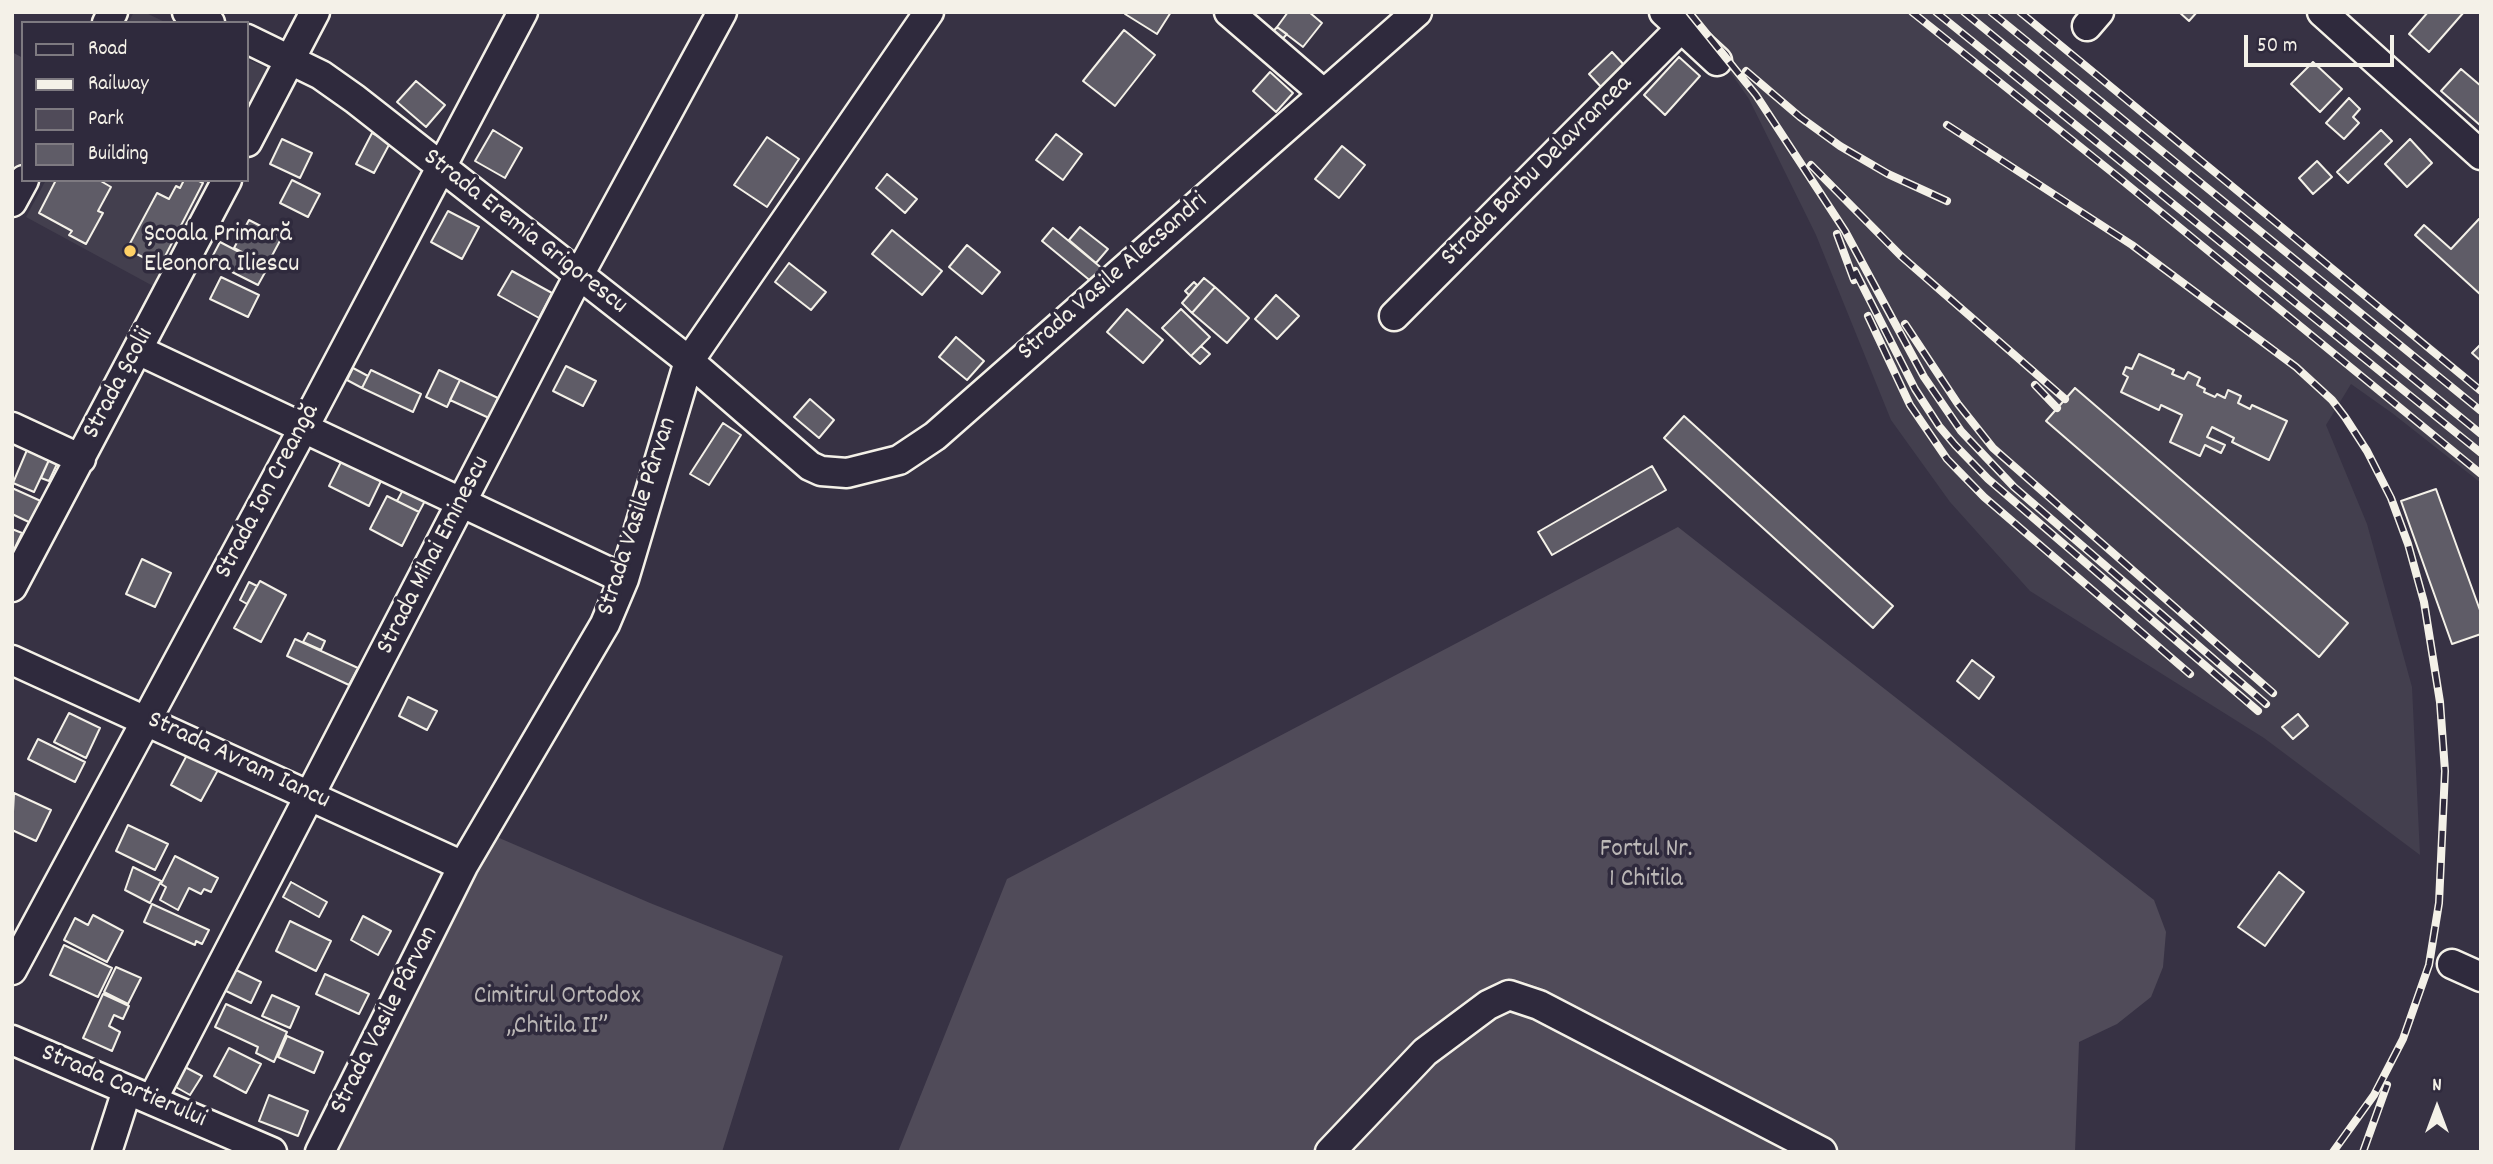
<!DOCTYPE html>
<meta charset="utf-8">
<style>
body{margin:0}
#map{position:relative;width:2493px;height:1164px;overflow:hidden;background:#373244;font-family:Dekko,sans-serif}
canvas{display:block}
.frame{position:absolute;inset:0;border:14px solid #f4f1e8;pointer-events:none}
.legend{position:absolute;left:21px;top:21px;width:228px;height:161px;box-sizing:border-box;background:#2f2a3d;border:2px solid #7e7a81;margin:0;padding:9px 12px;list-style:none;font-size:21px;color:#f4f1e8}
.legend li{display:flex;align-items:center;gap:14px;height:35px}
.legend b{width:35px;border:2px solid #7e7a81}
.north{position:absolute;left:2402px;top:1073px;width:70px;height:70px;-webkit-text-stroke:5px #2f2a3d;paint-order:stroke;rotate:0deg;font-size:19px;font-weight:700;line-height:28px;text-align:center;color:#f4f1e8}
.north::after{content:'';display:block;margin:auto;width:24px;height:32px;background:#f4f1e8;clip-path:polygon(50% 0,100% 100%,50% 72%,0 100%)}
.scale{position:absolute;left:2244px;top:35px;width:150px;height:32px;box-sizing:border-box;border:4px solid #f4f1e8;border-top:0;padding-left:9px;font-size:21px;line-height:24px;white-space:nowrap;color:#f4f1e8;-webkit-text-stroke:5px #2f2a3d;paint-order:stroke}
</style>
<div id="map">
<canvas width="2493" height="1164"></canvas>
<div class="frame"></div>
<ul class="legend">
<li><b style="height:9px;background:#2f2a3d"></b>Road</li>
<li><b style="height:9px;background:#f4f1e8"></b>Railway</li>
<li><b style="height:19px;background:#504b59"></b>Park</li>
<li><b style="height:19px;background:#5f5c67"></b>Building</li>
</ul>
<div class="north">N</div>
<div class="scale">50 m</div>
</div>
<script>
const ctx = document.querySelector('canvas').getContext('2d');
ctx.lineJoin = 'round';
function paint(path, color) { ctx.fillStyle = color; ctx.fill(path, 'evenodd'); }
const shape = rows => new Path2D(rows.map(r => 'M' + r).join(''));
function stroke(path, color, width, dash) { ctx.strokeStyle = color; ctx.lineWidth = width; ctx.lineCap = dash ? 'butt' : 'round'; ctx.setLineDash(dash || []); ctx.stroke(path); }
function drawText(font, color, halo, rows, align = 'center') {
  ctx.font = font + ' Dekko,sans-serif'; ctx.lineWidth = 7; ctx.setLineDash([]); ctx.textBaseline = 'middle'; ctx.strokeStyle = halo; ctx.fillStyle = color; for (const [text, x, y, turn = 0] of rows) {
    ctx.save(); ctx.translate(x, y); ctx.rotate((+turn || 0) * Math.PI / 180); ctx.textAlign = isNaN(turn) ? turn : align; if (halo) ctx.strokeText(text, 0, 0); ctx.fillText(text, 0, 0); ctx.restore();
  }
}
const built = shape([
 [134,12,144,12,167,23,128,23],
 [1678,12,2025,12,2481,385,2481,483,2392,413,2351,384,2326,425,2367,524,2412,687,2420,855,2264,738,2030,591,1950,502,1891,420,1816,235,1749,99,1733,76],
 [247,59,267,68,247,106],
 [46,180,208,180,153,286,26,217]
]);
const green = shape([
 [12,52,23,58,23,180,12,202],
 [1678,527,2154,900,2166,932,2163,967,2151,997,2117,1024,2079,1042,2075,1152,898,1152,1007,879],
 [490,834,650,903,783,956,722,1152,335,1152]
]);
const building = shape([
 [1126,12,1171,12,1157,34,1125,14,1126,12],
 [1288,12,1309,12,1322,23,1303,47,1277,27,1288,12],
 [2179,12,2197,12,2189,21,2179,12],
 [2428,12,2464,12,2429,52,2409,34,2428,12],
 [1277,27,1287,34,1278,44,1269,36,1277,27],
 [1124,30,1155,55,1115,106,1083,81,1124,30],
 [1612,52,1625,66,1602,88,1589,74,1612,52],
 [1679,57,1700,76,1665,115,1644,95,1679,57],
 [2313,62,2342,89,2320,112,2291,84,2313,62],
 [2461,69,2481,86,2481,126,2441,91,2461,69],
 [1270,72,1293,93,1276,112,1253,91,1270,72],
 [416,81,445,105,426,127,397,102,416,81],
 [2349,98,2360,109,2353,117,2359,123,2344,139,2326,123,2349,98],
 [493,130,522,148,505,178,475,161,493,130],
 [2381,130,2392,141,2348,183,2337,172,2381,130],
 [372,133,390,143,374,173,356,164,372,133],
 [1056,134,1082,154,1063,180,1036,160,1056,134],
 [767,137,799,159,767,207,734,185,767,137],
 [282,139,312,153,300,178,270,164,282,139],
 [2410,139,2432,163,2407,187,2385,164,2410,139],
 [1342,146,1365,165,1339,198,1315,179,1342,146],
 [2317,161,2332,177,2313,194,2299,178,2317,161],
 [887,174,917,199,905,213,876,188,887,174],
 [56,180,99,180,111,187,98,211,103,213,86,244,69,235,72,231,39,213,56,180],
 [184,180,197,180,203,183,160,266,127,249,157,193,169,199,176,186,180,188,184,180],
 [292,180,320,194,308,217,280,203,292,180],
 [448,211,479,227,462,259,431,242,448,211],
 [2479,219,2481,221,2481,295,2415,235,2424,225,2451,249,2479,219],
 [249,220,282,237,267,265,234,248,249,220],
 [1080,227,1108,249,1096,263,1069,240,1080,227],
 [1053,228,1104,270,1093,283,1042,241,1053,228],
 [892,230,942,271,922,295,872,254,892,230],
 [220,242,268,267,258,285,210,261,220,242],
 [967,245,1000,272,982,294,949,267,967,245],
 [789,263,826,292,811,310,775,282,789,263],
 [512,271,552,293,539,318,498,295,512,271],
 [221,277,259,295,248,317,210,299,221,277],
 [1204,278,1215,287,1192,313,1182,303,1204,278],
 [1194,282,1197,285,1189,295,1185,291,1194,282],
 [1215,287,1249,318,1227,343,1192,313,1215,287],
 [1276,295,1299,316,1277,339,1255,319,1276,295],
 [1127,309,1163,340,1143,363,1107,332,1127,309],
 [1181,309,1210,337,1191,356,1162,328,1181,309],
 [956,337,984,361,967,380,939,357,956,337],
 [2481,344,2481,361,2472,353,2481,344],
 [1201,346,1210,354,1200,364,1191,356,1201,346],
 [2139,354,2174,370,2172,374,2184,379,2188,372,2200,378,2197,385,2205,389,2204,392,2215,397,2217,394,2225,398,2228,390,2241,396,2238,403,2250,409,2252,405,2287,421,2269,460,2232,442,2234,438,2212,427,2207,437,2225,445,2221,453,2205,445,2200,456,2170,442,2182,415,2161,405,2159,410,2121,392,2128,377,2123,374,2126,367,2132,369,2139,354],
 [566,366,596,381,583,406,553,391,566,366],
 [353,368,368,376,362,388,347,380,353,368],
 [371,370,421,394,413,412,362,388,371,370],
 [439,370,460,380,447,407,426,397,439,370],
 [460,380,498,398,489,418,450,400,460,380],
 [2075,388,2348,623,2319,657,2046,421,2075,388],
 [810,399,834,420,819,438,794,417,810,399],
 [1684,416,1893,606,1873,628,1664,438,1684,416],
 [723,423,741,435,709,485,690,474,723,423],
 [27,450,49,460,34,492,13,483,27,450],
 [49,460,57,464,49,481,41,478,49,460],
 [341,462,381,481,369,506,329,486,341,462],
 [1652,466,1666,490,1552,555,1538,532,1652,466],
 [12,488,43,502,33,524,12,514,12,488],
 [404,488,426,499,419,512,397,501,404,488],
 [2436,489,2481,613,2481,634,2452,644,2401,501,2436,489],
 [387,496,419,512,402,546,370,529,387,496],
 [12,529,22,533,12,554,12,529],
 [142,559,171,573,155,607,126,594,142,559],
 [260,581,286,595,261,642,234,628,260,581],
 [249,582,257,586,247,604,240,600,249,582],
 [308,633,325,641,321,650,303,642,308,633],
 [295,639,358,668,349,685,287,656,295,639],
 [1972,660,1994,677,1979,699,1957,681,1972,660],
 [408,697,437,711,427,730,399,716,408,697],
 [69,713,100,728,86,758,54,742,69,713],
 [2298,714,2308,726,2293,739,2282,727,2298,714],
 [38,739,85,762,75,782,28,759,38,739],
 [187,755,218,770,201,801,171,785,187,755],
 [14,793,51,810,36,841,12,830,14,793],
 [128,825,168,844,155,870,116,851,128,825],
 [175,856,218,878,211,892,204,889,201,894,189,888,178,910,160,900,166,887,161,884,175,856],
 [133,867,161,881,150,903,125,890,133,867],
 [2279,872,2304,892,2265,946,2238,927,2279,872],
 [291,882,327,902,319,917,283,897,291,882],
 [152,904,209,930,202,944,196,941,195,945,144,922,152,904],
 [93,915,123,931,107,962,64,940,75,918,88,925,93,915],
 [363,916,391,931,378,955,351,940,363,916],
 [290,921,331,941,316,971,276,951,290,921],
 [64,945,112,968,98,997,50,975,64,945],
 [116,967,141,978,128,1004,104,992,116,967],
 [234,969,261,982,251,1003,224,990,234,969],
 [325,974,369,994,359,1014,316,994,325,974],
 [103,994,129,1006,123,1019,114,1015,109,1026,120,1032,112,1051,83,1038,103,994],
 [272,995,299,1007,290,1028,262,1016,272,995],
 [226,1004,287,1032,274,1062,256,1053,258,1047,215,1027,226,1004],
 [287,1036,323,1052,314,1073,278,1057,287,1036],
 [229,1048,261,1064,246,1093,214,1076,229,1048],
 [185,1067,202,1076,190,1095,174,1086,185,1067],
 [269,1095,308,1111,298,1136,259,1121,269,1095]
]);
const minor = shape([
 [187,12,210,23],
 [1229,12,1323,93],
 [1664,12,1717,61],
 [2322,12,2481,155],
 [107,23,113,12],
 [2087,26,2099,12],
 [247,39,321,75,355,99,689,361,810,466,821,471,847,473,899,460,935,436,1417,12],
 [247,142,315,12],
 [12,202,24,180],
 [1394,316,1682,27],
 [138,350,624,579],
 [12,427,81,459],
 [12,587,227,180],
 [12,660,463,866],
 [2452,964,2481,977],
 [12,970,303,429,523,12],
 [12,1040,272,1152],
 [152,1100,579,275,722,12],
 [107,1152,127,1090],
 [320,1152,463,866,605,624,624,579,689,361,929,12],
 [1330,1152,1425,1052,1488,1005,1509,995,1539,1005,1822,1152]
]);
const rail = shape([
 [1689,12,1756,95,1796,156,1845,231,1924,377,1961,431,2014,487,2266,704],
 [1912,12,2118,177,2481,474],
 [1936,12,2481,453],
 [1964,12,2481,434],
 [1991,12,2481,411],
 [2020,12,2481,391],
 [1746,71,1800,117,1840,146,1888,174,1947,201],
 [1947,125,2132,245,2296,367,2332,400,2345,417,2367,451,2391,498,2408,544,2424,602,2440,702,2445,771,2439,903,2429,965,2403,1039,2374,1095,2333,1152],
 [1811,165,1901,256,2065,399],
 [1837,234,1854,280],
 [1855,271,1915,389,1939,426,1955,445,1988,479,2258,711],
 [1868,316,1910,405,1947,459,1984,497,2190,674],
 [1905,324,1958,404,1993,448,2273,693],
 [2035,385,2057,408],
 [2363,1152,2387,1085]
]);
const markers = [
 [130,251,7,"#ffd166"]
];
const streetNames = [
 ["Strada Barbu Delavrancea",1538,172,-45],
 ["Strada Eremia Grigorescu",524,233,38],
 ["Strada Vasile Alecsandri",1114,278,-41],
 ["Strada Școlii",120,384,-62],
 ["Strada Ion Creangă",269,492,-62],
 ["Strada Vasile Pârvan",639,517,-72],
 ["Strada Mihai Eminescu",435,556,-63],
 ["Strada Avram Iancu",238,762,25],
 ["Strada Vasile Pârvan",386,1021,-63],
 ["Strada Cartierului",123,1088,23]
];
const poiNames = [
 ["Școala Primară",144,236],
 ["Eleonora Iliescu",144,266]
];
const parkNames = [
 ["Fortul Nr.",1646,851],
 ["1 Chitila",1646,881],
 ["Cimitirul Ortodox",557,998],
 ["„Chitila II”",557,1028]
];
paint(built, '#433f4e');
paint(green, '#504b59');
paint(building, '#5f5c67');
stroke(building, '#f4f1e8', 2);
stroke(minor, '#f4f1e8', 33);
stroke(minor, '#2f2a3d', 28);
stroke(rail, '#f4f1e8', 8);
stroke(rail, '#2f2a3d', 5, [16]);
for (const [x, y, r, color] of markers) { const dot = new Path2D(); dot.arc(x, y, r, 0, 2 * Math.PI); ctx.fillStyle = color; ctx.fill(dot); stroke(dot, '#2f2a3d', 2.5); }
drawText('26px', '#f4f1e8', '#2f2a3d', streetNames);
drawText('26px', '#f4f1e8', '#2f2a3d', poiNames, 'left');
drawText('26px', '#bbb7b6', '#2f2a3d', parkNames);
</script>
